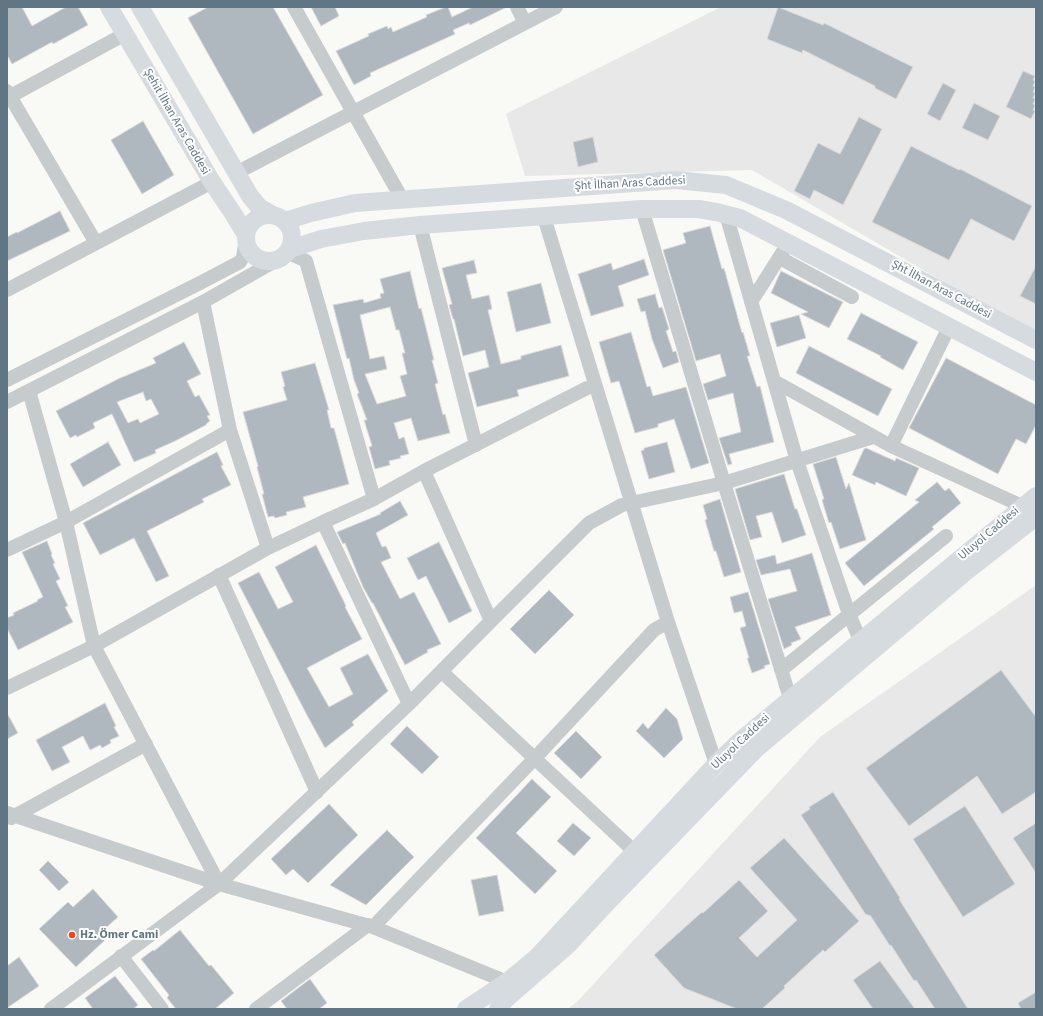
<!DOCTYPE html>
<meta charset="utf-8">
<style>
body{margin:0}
#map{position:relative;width:1043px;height:1016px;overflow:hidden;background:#f9f9f6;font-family:"Source Sans 3",sans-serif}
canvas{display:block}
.frame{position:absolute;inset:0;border:8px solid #617684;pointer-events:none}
</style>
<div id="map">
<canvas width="1043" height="1016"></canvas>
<div class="frame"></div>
</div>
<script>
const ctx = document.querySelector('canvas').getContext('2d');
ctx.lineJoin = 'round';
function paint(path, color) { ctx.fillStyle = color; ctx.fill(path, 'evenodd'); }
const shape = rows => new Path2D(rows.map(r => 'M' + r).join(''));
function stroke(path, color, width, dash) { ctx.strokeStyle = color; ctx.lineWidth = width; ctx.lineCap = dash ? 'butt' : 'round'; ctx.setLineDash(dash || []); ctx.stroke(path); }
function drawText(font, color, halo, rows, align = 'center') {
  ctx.font = font + ' "Source Sans 3",sans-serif'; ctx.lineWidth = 4; ctx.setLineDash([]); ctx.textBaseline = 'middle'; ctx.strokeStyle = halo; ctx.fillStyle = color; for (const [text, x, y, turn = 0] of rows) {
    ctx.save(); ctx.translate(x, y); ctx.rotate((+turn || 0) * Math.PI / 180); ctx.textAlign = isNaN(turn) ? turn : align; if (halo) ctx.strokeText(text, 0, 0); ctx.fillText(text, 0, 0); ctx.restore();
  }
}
const built = shape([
 [721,7,1036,7,1036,336,752,170,525,176,506,114],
 [1036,585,1036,1009,567,1009,577,1002,820,737]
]);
const building = shape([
 [7,7,22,7,32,26,66,7,78,7,88,25,53,44,52,42,12,64,7,55,7,7],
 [208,7,273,7,323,95,253,134,188,18,208,7],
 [311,7,335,7,339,16,321,26,311,7],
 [446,7,448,7,452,17,473,7,507,7,470,25,469,23,453,30,455,34,370,73,371,76,354,85,336,51,369,36,368,34,387,26,388,29,391,27,393,32,427,17,426,15,446,7],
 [778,7,823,25,824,23,913,67,896,99,875,88,875,86,803,50,802,53,767,39,778,7],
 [1023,71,1035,76,1033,80,1035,81,1033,86,1035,87,1033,92,1035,93,1033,98,1035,99,1033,104,1035,105,1033,110,1035,111,1031,119,1006,107,1023,71],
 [943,83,956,90,940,121,927,114,943,83],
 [974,103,1000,116,988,140,962,128,974,103],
 [859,117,882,129,843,205,814,190,810,199,794,191,818,143,840,154,859,117],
 [143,121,174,175,142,194,111,140,143,121],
 [593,137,598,162,578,167,573,142,593,137],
 [911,146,959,170,960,169,1032,206,1014,241,971,219,949,260,872,222,911,146],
 [60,211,70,231,7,261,7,237,17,232,17,233,60,211],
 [710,226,722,269,724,268,742,333,743,332,750,356,747,356,757,387,760,386,774,442,729,454,732,464,728,465,719,438,741,432,733,393,708,400,703,384,726,376,720,354,696,361,663,250,686,243,683,233,710,226],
 [644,259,649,275,618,286,624,306,591,316,578,274,611,263,613,270,644,259],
 [474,260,477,273,466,275,472,299,489,295,492,309,488,310,501,364,521,359,521,356,561,345,569,376,517,390,519,396,477,407,468,373,489,367,485,350,463,356,454,319,453,319,449,305,452,304,442,268,474,260],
 [1036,266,1036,304,1020,296,1036,266],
 [410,271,419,309,421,308,434,360,432,360,438,383,435,384,443,415,445,414,450,433,418,441,411,418,394,423,399,439,404,437,409,454,400,456,401,458,389,461,390,465,375,469,369,447,372,446,364,420,367,420,357,394,359,393,354,380,349,358,347,359,333,305,363,299,364,303,381,298,380,294,384,293,380,279,410,271],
 [390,307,396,330,399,330,405,353,402,353,407,374,400,376,406,396,377,404,365,374,387,369,384,356,370,359,360,315,390,307],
 [781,271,843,302,829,328,801,314,808,312,771,293,781,271],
 [541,283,551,323,516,332,507,292,541,283],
 [655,294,659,308,662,307,669,329,666,331,673,352,676,351,679,362,663,368,652,339,645,311,641,312,637,299,655,294],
 [861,313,918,342,903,370,880,357,881,356,847,339,861,313],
 [799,315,806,338,777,347,770,323,799,315],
 [631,332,647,387,650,386,653,396,686,387,709,463,691,469,674,419,658,424,658,427,635,433,619,381,611,383,599,342,631,332],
 [184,342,201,374,187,381,195,397,199,395,210,415,207,416,210,421,206,424,206,425,175,441,155,450,156,453,134,462,112,414,93,423,95,428,77,437,76,435,70,438,56,411,118,379,156,363,153,358,184,342],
 [143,392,146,401,151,399,159,414,140,423,138,419,128,423,117,402,143,392],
 [809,346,892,389,878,416,796,373,809,346],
 [946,358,1036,405,1036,425,1026,444,1016,439,998,474,909,428,946,358],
 [315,363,329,410,327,410,331,428,334,428,349,484,303,497,306,507,286,512,287,515,275,518,274,516,268,517,262,494,264,494,257,467,258,466,243,412,287,400,283,387,285,386,281,372,315,363],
 [108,442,121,465,83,487,70,464,108,442],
 [667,442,675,472,649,479,641,451,644,450,644,448,667,442],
 [866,448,895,461,896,458,919,468,906,496,876,482,875,485,852,475,864,449,866,448],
 [217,452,223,465,221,466,231,485,202,499,204,502,147,531,169,576,156,582,134,538,100,555,83,523,217,452],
 [836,457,846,489,849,483,866,540,840,549,831,522,829,523,822,500,824,499,813,464,836,457],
 [784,474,795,509,797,509,806,535,782,543,772,512,756,516,762,537,750,540,735,489,784,474],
 [937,482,945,491,949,488,961,503,932,527,934,529,864,586,845,563,919,502,915,500,937,482],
 [720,499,741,572,724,577,716,551,714,551,705,520,707,519,703,505,720,499],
 [400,501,408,515,376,533,382,547,386,546,391,558,381,562,400,599,414,592,441,644,427,650,428,652,405,665,373,603,372,603,363,587,345,543,343,544,337,532,381,514,380,513,400,501],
 [47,541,52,554,51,555,55,563,53,564,60,579,56,581,68,606,65,607,73,622,18,650,7,628,7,618,14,615,13,613,38,601,37,600,43,597,22,552,47,541],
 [439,542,472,611,449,623,426,576,418,580,407,558,439,542],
 [316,545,346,606,345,607,362,639,307,668,329,707,353,694,340,668,368,654,388,691,352,722,354,725,325,748,308,717,238,583,259,572,278,609,293,602,275,567,316,545],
 [812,553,831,615,795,627,801,639,791,643,792,645,784,649,768,599,797,591,790,569,761,575,756,560,775,555,777,564,812,553],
 [549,590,574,615,535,654,510,629,549,590],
 [748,592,770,664,764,666,765,668,752,673,747,658,749,658,740,628,746,626,742,611,734,613,730,597,748,592],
 [1001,670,1036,717,1036,792,1002,814,977,776,909,826,866,768,1001,670],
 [105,703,116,726,114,727,119,736,110,740,111,743,102,748,100,745,90,750,83,736,62,747,70,762,52,771,36,740,105,703],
 [666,708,677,719,683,739,664,758,636,731,643,723,648,729,666,708],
 [7,713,18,733,7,739,7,713],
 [407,726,439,757,422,774,390,744,407,726],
 [576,731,602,757,581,779,554,753,576,731],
 [532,779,551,797,516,833,557,871,535,894,476,838,532,779],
 [833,792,900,898,899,899,968,1009,935,1009,916,980,914,981,891,945,890,946,870,915,869,916,867,914,866,915,801,815,810,809,809,807,833,792],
 [329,804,358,835,308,883,293,869,286,875,271,859,329,804],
 [965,806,1015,884,963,917,913,839,965,806],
 [573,823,591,838,574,856,557,841,573,823],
 [1036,823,1036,873,1013,838,1036,823],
 [387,830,414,857,366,905,330,885,387,830],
 [784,838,859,921,825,952,823,950,784,986,785,988,762,1009,737,1009,684,988,654,955,702,912,703,913,739,880,768,911,739,938,757,957,797,920,750,868,784,838],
 [48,861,69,882,59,891,39,870,48,861],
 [497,875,504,911,479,916,471,880,497,875],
 [93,889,118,917,99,934,105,940,76,967,39,929,68,902,73,907,93,889],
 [180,930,209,966,211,965,234,993,215,1009,176,1009,167,998,169,995,141,959,153,950,154,951,180,930],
 [19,957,39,986,7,1008,7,966,19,957],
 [880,961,915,1009,873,1009,853,980,880,961],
 [115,976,138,1005,133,1009,93,1009,85,998,115,976],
 [310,979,327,1003,319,1009,287,1009,281,1001,310,979],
 [1036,992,1036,1009,1021,1009,1018,1003,1036,992]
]);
const minor = shape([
 [294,7,402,199],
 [517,7,525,23],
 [7,91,96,243],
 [7,98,125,34],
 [236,173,556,7],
 [642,209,724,483,793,708],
 [726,214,797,461,849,614,860,640],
 [544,217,668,622,716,764],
 [420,225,476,445],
 [287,252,306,261,374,499],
 [780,258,852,297],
 [7,290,212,182],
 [203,302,230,430,268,548],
 [751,302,784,250],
 [7,380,198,284,240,262,243,257,246,239],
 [774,381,891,446,1022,506],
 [29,391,66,522,94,646,219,884],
 [7,402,203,302,277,260],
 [891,446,949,327],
 [7,550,66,522,230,430],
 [219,575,317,792],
 [491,621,589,523,622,505,724,483,873,437],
 [781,670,946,536],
 [442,672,635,852],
 [7,688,94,646,268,548,323,522],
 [409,704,323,522,374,499,424,471,587,388],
 [7,813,219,884,373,927,507,982,514,981],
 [11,818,146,744],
 [373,927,535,758,654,630,668,622],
 [121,956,162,1009],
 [51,1009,219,884,409,704,491,621,424,471],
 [256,1009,368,925]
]);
const major = shape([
 [109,7,212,182,234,215,246,235],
 [140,7,250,196,259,207,273,215],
 '246 238a23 23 0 1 1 46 0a23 23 0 1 1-46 0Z',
 [285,221,311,213,355,203,676,180,726,185,786,210,1036,340],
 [290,249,321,239,364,231,420,225,642,209,698,209,716,212,740,218,1036,372],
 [466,1009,507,982,536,958,716,764,740,741,1036,496],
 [498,1009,505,1000,568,945,606,904,757,748,963,574,1036,517]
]);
const markers = [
 [72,935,4,"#f5431a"]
];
const streetNames = [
 ["Şehit İlhan Aras Caddesi",176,122,60],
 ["Şht İlhan Aras Caddesi",630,184,-3],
 ["Şht İlhan Aras Caddesi",941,290,28],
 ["Uluyol Caddesi",989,534,-40],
 ["Uluyol Caddesi",741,742,-43]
];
const poiNames = [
 ["Hz. Ömer Cami",80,935]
];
paint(built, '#e7e8e7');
paint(building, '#afb8be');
stroke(building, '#dbdad8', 1);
stroke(minor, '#c6cbce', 14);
stroke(major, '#d6dbdf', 18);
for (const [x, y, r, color] of markers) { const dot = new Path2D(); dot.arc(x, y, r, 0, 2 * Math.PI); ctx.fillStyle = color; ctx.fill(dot); stroke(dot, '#fff', 1.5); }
drawText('12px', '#617684', '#fff', streetNames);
drawText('bold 12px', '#617684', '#fff', poiNames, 'left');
</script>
